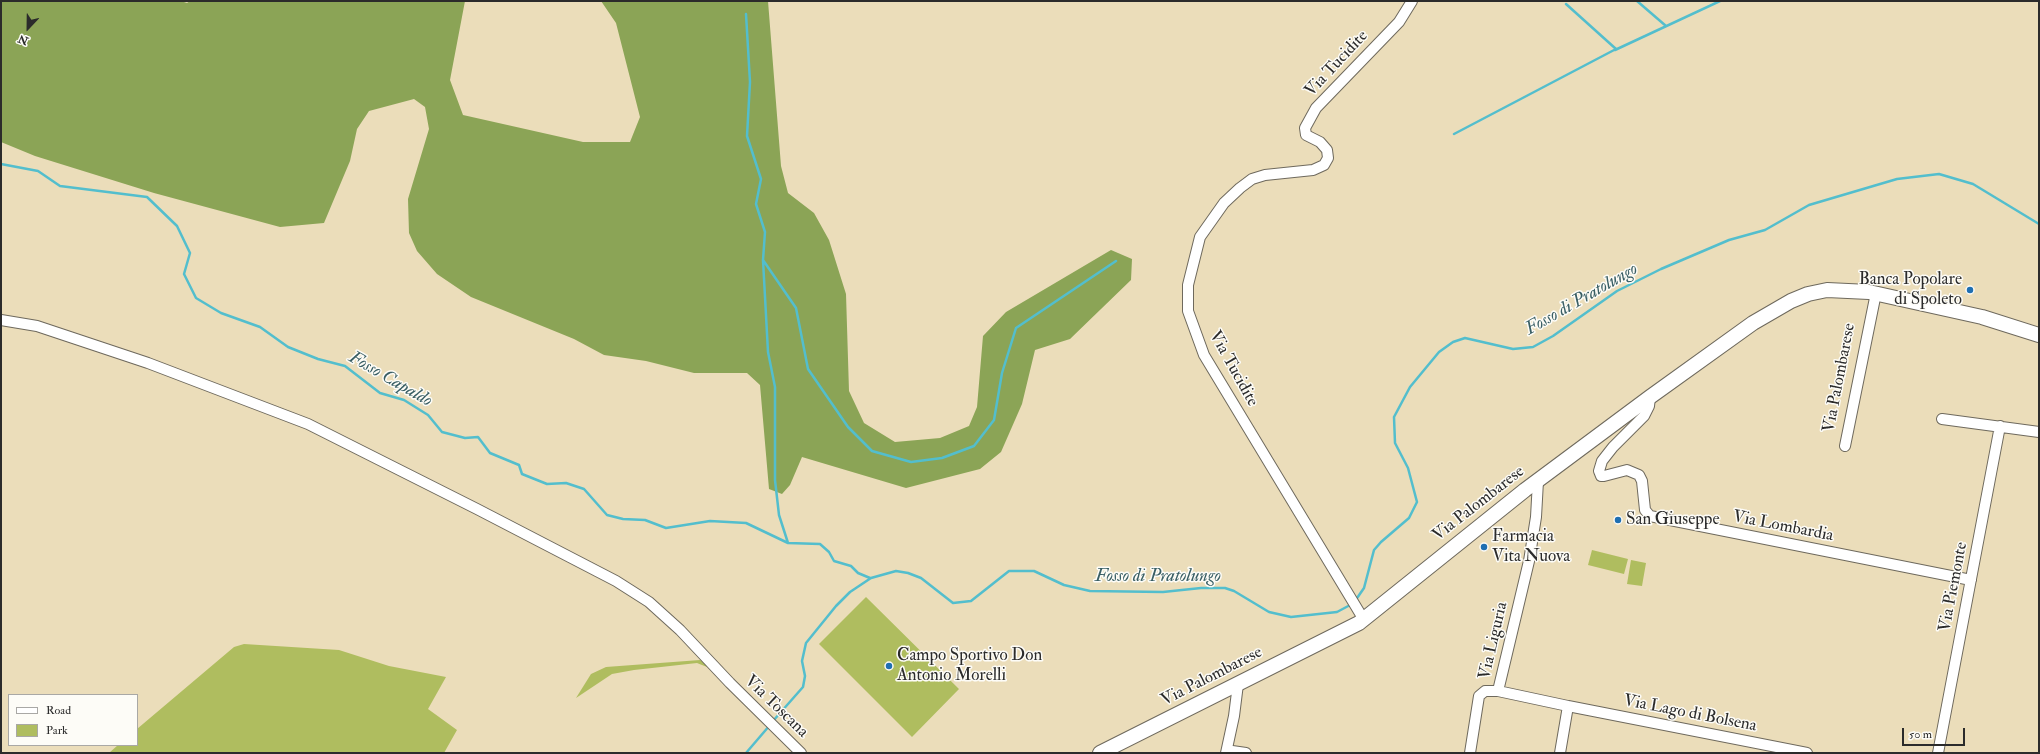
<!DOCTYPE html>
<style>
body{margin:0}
#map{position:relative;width:2040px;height:754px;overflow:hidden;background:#ebddba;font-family:"IM FELL Double Pica",serif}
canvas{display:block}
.frame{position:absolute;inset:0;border:2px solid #2b2b2b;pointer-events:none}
.legend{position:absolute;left:8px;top:694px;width:130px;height:52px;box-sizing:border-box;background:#fdfcf7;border:1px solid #a9a8a5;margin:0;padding:5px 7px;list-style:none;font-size:12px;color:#2b2b2b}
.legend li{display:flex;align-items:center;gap:8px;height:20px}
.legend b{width:20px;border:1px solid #a9a8a5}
.north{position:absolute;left:8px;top:8px;width:40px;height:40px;-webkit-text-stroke:3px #fdfcf7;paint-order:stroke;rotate:202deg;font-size:11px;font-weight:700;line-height:16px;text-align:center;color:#2b2b2b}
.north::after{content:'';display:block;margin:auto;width:14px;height:18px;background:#2b2b2b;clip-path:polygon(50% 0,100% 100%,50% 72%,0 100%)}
.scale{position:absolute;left:1902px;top:728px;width:63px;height:18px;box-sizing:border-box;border:2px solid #2b2b2b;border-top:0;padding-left:5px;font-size:12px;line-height:14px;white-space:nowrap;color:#2b2b2b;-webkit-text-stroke:3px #fdfcf7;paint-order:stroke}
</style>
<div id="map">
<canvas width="2040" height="754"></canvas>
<div class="frame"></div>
<ul class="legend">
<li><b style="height:5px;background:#fff"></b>Road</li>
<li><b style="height:11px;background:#afbd5f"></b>Park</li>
</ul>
<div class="north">N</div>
<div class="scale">50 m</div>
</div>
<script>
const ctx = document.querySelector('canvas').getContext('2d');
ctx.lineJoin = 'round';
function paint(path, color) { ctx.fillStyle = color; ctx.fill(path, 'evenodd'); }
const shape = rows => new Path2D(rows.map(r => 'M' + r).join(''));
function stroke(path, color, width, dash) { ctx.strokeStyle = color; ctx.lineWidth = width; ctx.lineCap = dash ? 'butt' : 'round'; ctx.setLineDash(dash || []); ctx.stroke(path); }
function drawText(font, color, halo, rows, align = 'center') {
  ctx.font = font + ' "IM FELL Double Pica",serif'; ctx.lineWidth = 3; ctx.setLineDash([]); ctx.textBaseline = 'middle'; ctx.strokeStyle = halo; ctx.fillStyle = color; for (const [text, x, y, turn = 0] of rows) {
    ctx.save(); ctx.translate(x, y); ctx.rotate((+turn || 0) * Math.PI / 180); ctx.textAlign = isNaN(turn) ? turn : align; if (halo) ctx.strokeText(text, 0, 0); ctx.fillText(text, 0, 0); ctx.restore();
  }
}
const green = shape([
 [1592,550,1628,559,1624,574,1588,565],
 [1631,560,1646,563,1642,586,1627,584],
 [866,597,959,689,912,737,819,644],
 [244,644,339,650,389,666,446,677,428,709,457,730,444,753,109,753,118,745,137,745,137,729,234,647],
 [700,660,705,662,707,667,697,663,634,670,612,674,576,698,591,674,606,667]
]);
const forest = shape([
 [1,1,181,1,187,3,190,1,465,1,450,80,463,115,583,142,630,142,640,117,616,23,601,1,768,1,781,166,788,193,814,213,829,240,846,294,849,391,864,423,895,442,940,438,969,426,977,407,983,336,1006,312,1111,250,1132,259,1131,280,1070,339,1035,350,1022,404,1001,452,980,469,906,488,802,457,790,485,782,494,769,489,760,385,747,373,694,373,646,361,604,355,574,339,471,297,437,274,417,251,409,233,408,199,429,129,425,107,414,99,369,111,357,129,350,161,324,223,280,227,154,193,35,156,1,142]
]);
const stream = shape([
 [1637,1,1666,26],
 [746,14,750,82,747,136,761,179,756,204,765,232,763,260,768,352,775,387,775,480,779,515,788,543],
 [1615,50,1720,1],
 [1454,134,1616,49,1566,4],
 [1,164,38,171,60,186,147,197,177,226,190,253,184,274,196,298,221,313,260,327,288,347,318,359,345,366,380,393,404,400,428,415,442,432,465,438,478,437,490,453,519,465,522,474,547,484,566,483,584,489,607,515,623,519,645,520,666,528,710,521,746,523,788,543,820,544,829,552,834,561,851,566,858,573,870,578],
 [763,260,796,308,808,369,848,427,872,451,911,462,942,458,974,446,994,420,1002,373,1016,328,1116,261],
 [1355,601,1364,588,1374,550,1381,542,1409,518,1417,502,1408,468,1395,443,1394,417,1410,387,1439,352,1453,342,1465,338,1513,349,1533,347,1553,336,1617,291,1661,269,1729,240,1765,230,1809,205,1897,179,1939,174,1973,184,2039,224],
 [773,721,803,687,805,676,802,661,806,643,836,606,850,592,871,578,896,571,908,573,921,578,953,603,971,601,1009,571,1034,571,1064,585,1090,591,1163,592,1201,588,1225,588,1234,591,1269,612,1291,617,1337,612,1352,604],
 [746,753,770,725]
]);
const minor = shape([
 [1,320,37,326,148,363,308,424,477,509,616,581,649,602,680,630,730,683,801,753],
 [1650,397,1649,406,1644,416,1613,447,1602,461,1599,471,1601,476,1604,476,1627,470,1639,475,1642,481,1645,510,1650,516,1971,580],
 [1942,419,2039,432],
 [1845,446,1876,293],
 [1538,481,1536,517,1529,561,1498,691,1568,706,1560,753],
 [1364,620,1204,355,1188,311,1188,285,1200,237,1224,203,1240,188,1252,179,1265,175,1313,170,1324,165,1328,158,1327,150,1320,142,1306,135,1305,128,1316,108,1399,22,1412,1],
 [1568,706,1807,753],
 [1227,752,1232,751,1246,753],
 [1226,753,1234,716,1238,684],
 [1470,753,1479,696,1485,691,1498,691],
 [1938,753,2000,426]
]);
const secondary = shape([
 [1100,753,1359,623,1525,490,1650,397,1753,323,1791,301,1808,294,1827,290,1869,292,1982,317,2039,335]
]);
const markers = [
 [1970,290,4,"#1f6fb2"],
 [1618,520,4,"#1f6fb2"],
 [1484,547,4,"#1f6fb2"],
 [889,666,4,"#1f6fb2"]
];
const streetNames = [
 ["Via Tucidite",1337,64,-47],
 ["Via Tucidite",1233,369,61],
 ["Via Palombarese",1840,378,-79],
 ["Via Palombarese",1479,504,-38],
 ["Via Lombardia",1783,527,11],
 ["Via Piemonte",1954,587,-79],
 ["Via Liguria",1494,641,-77],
 ["Via Palombarese",1212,677,-27],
 ["Via Toscana",776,707,44],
 ["Via Lago di Bolsena",1690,714,11]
];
const poiNames = [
 ["Banca Popolare",1962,280,"right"],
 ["di Spoleto",1962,300,"right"],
 ["San Giuseppe",1626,520],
 ["Farmacia",1492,537],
 ["Vita Nuova",1492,557],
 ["Campo Sportivo Don",897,656],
 ["Antonio Morelli",897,676]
];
const waterNames = [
 ["Fosso di Pratolungo",1582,300,-30],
 ["Fosso Capaldo",390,380,30],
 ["Fosso di Pratolungo",1158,577]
];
paint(green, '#afbd5f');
paint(forest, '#8ba456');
stroke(stream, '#53becd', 2.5);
stroke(minor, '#6e695d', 12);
stroke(secondary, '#6e695d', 16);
stroke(minor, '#fff', 10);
stroke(secondary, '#fff', 14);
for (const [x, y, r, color] of markers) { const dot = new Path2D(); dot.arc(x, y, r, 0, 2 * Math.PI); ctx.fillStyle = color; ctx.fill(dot); stroke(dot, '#fdfcf7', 1.5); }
drawText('17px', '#2b2b2b', '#fdfcf7', streetNames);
drawText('17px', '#2b2b2b', '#fdfcf7', poiNames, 'left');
drawText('italic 18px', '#395e64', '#fdfcf7', waterNames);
</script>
